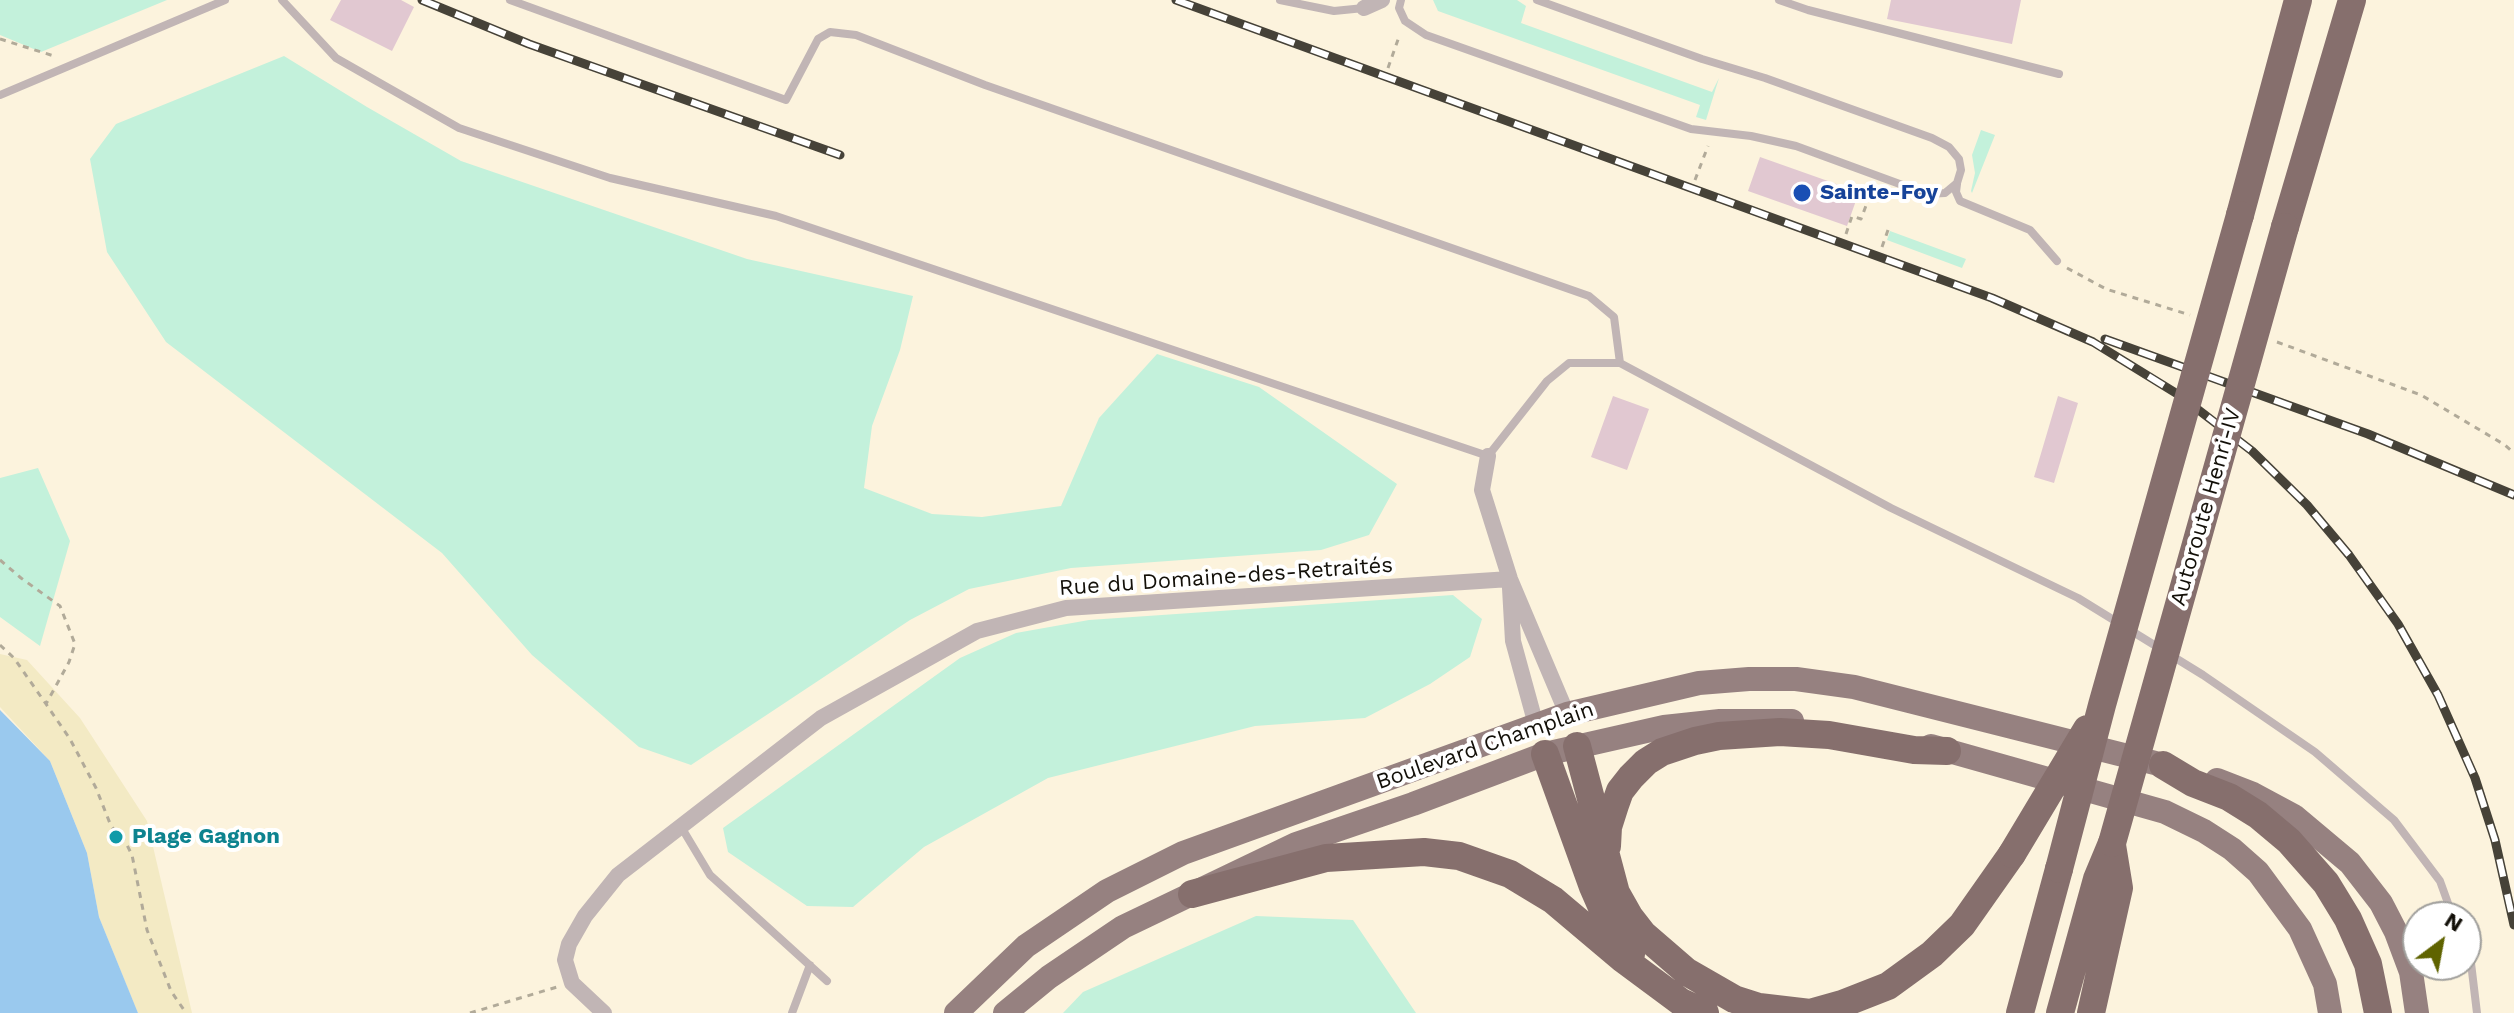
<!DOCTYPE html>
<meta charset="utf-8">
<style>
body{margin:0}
#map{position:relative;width:2514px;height:1013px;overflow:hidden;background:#fcf3dd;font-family:"Work Sans",sans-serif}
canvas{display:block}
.north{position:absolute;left:2402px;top:901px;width:80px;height:80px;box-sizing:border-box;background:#fff;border:2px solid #a09f9c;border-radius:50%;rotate:32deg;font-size:22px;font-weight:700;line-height:32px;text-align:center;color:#120f08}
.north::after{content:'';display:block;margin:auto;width:28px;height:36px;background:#5f6300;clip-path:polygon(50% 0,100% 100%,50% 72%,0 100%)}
</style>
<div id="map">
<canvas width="2514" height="1013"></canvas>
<div class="north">N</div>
</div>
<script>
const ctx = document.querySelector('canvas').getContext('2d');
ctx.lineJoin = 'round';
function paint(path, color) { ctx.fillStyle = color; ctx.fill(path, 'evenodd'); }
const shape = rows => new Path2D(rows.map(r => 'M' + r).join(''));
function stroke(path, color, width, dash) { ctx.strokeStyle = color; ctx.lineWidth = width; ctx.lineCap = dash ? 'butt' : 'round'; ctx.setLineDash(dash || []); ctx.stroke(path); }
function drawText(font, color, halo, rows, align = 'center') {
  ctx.font = font + ' "Work Sans",sans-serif'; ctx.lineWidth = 8; ctx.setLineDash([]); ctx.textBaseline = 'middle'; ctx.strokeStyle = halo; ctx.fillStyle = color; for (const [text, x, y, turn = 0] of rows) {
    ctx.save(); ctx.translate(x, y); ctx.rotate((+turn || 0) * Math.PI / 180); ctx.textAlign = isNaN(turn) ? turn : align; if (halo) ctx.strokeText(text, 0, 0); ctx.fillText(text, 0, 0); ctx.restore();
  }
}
const green = shape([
 [0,0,167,0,41,52,0,35],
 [1433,0,1517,0,1526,6,1521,23,1712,92,1719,78,1706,120,1696,117,1700,105,1438,11],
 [284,56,367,107,461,161,747,259,913,296,900,350,872,426,864,488,932,514,982,517,1061,506,1099,418,1157,354,1259,387,1397,484,1369,535,1321,550,1071,568,969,589,910,620,691,765,639,747,532,655,442,553,166,342,107,252,90,159,116,124],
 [1981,130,1995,135,1972,193,1971,191,1975,173,1972,155],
 [1890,231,1966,259,1962,268,1887,240],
 [38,468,70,541,40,646,0,617,0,478],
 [1453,595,1482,619,1470,657,1430,684,1365,718,1255,726,1048,778,924,847,853,907,807,906,728,852,723,828,960,658,1016,633,1089,620],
 [1256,916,1353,920,1416,1013,1063,1013,1083,992]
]);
const sand = shape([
 [0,654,27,660,80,718,147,821,192,1013,138,1013,135,1006,99,917,87,853,50,761,0,707]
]);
const water = shape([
 [0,710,50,761,87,853,99,917,138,1013,0,1013]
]);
const building = shape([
 [341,0,401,0,414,7,392,51,330,20],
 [1891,0,2021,0,2012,44,1887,19],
 [1760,157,1859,192,1847,226,1748,191],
 [1613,396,1649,409,1627,470,1591,457],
 [2058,396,2078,403,2054,483,2034,477]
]);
const path = shape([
 [0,39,54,56],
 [1388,68,1400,34],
 [1695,180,1708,146],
 [1846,234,1852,216,1861,219,1873,187],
 [1882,247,1888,230,1893,229],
 [2067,268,2106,289,2190,315],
 [2277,342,2421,395,2505,445,2514,453],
 [0,560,21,578,60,606,75,644,69,662,46,704,70,739,96,788,111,826,126,843,132,855,147,930,171,991,186,1013],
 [0,645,14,658,46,704],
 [470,1013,557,987]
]);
const lane = shape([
 [282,0,336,58,459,128,610,178,776,216,1488,456,1547,381,1569,363,1620,363,1891,508,2078,598,2203,675,2315,752,2394,820,2440,881,2453,917],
 [510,0,786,100,818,39,830,32,856,35,985,85,1589,296,1614,317,1620,363],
 [1280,0,1334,11,1364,8],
 [1401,0,1399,8,1405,21,1426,35,1691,129,1751,136,1796,146,1927,194,1945,193,1957,183,1961,170,1959,159,1949,147,1932,138,1765,78,1702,59,1537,0],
 [1779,0,1808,10,2059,74],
 [0,95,225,0],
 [1957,184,1956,192,1960,201,2030,230,2057,261],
 [680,825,710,875,827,981],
 [2466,951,2471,963,2477,1013],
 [792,1013,810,965]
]);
const street = shape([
 [1364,8,1382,0],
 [1488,456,1482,490,1510,579,1567,714],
 [1510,588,1513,641,1536,725],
 [604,1013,572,983,565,960,569,944,585,916,618,875,821,718,977,631,1066,608,1510,579]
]);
const primary = shape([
 [1931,746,2165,812,2204,831,2232,849,2258,872,2300,929,2325,984,2330,1013],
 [2217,780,2253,794,2294,816,2350,863,2381,903,2396,932,2411,972,2417,1013],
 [956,1013,1026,946,1107,891,1183,853,1567,714,1699,683,1749,679,1796,679,1854,687,2155,763],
 [1005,1013,1049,977,1123,927,1296,844,1413,804,1545,754,1664,727,1720,721,1792,721]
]);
const highway = shape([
 [2240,215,2298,0],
 [2285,227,2352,0],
 [1577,746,1616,893,1629,916,1643,934,1687,972,1734,999,1759,1007,1810,1013,1842,1004,1888,986,1932,954,1962,925,2012,854],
 [1545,754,1593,887,1607,919,1631,954],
 [2163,765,2193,783,2229,797,2258,815,2289,841,2326,883,2348,919,2368,964,2378,1013],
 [1607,846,1608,827,1615,805,1620,791,1631,777,1646,762,1662,752,1695,741,1719,736,1780,732,1829,735,1914,750,1947,751],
 [1192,894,1326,858,1424,852,1459,856,1510,874,1553,900,1623,959,1681,1002,1705,1013],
 [2020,1013,2059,869],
 [2060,1013,2097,879,2112,843],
 [2091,1013,2119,888,2112,845]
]);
const rail = shape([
 [422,0,529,44,840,155],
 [1176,0,1992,298,2093,342,2179,395,2252,451,2307,505,2349,555,2398,624,2438,695,2475,778,2495,840,2514,925],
 [2105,339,2368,434,2514,495]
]);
const highwayBridge = shape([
 [2112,843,2285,227],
 [2012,854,2087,729],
 [2059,869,2102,705,2240,215]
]);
const markers = [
 [1802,193,10,"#1a4fb4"],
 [116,837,8,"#0f9aa8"]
];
const transitNames = [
 ["Sainte-Foy",1820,193]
];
const streetNames = [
 ["Autoroute Henri-IV",2206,507,-74],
 ["Rue du Domaine-des-Retraités",1226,577,-4],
 ["Boulevard Champlain",1485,746,-19]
];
const cultureNames = [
 ["Plage Gagnon",132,837]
];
paint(green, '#c3f1db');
paint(sand, '#f3eac4');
paint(water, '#9ac9ee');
paint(building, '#e1c8d1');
stroke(path, '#b1aa99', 3, [6, 6]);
stroke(lane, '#c1b5b5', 8);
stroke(street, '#c1b5b5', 16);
stroke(primary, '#968180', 24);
stroke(highway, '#866f6d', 28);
stroke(rail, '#464238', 9);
stroke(rail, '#fff', 6, [18]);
stroke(highwayBridge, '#866f6d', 28);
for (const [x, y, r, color] of markers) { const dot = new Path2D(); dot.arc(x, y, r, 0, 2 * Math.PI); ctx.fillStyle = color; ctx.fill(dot); stroke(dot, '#fff', 3); }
drawText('bold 22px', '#164399', '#fff', transitNames, 'left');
drawText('22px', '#120f08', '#fff', streetNames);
drawText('bold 22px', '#0d838f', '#fff', cultureNames, 'left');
</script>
